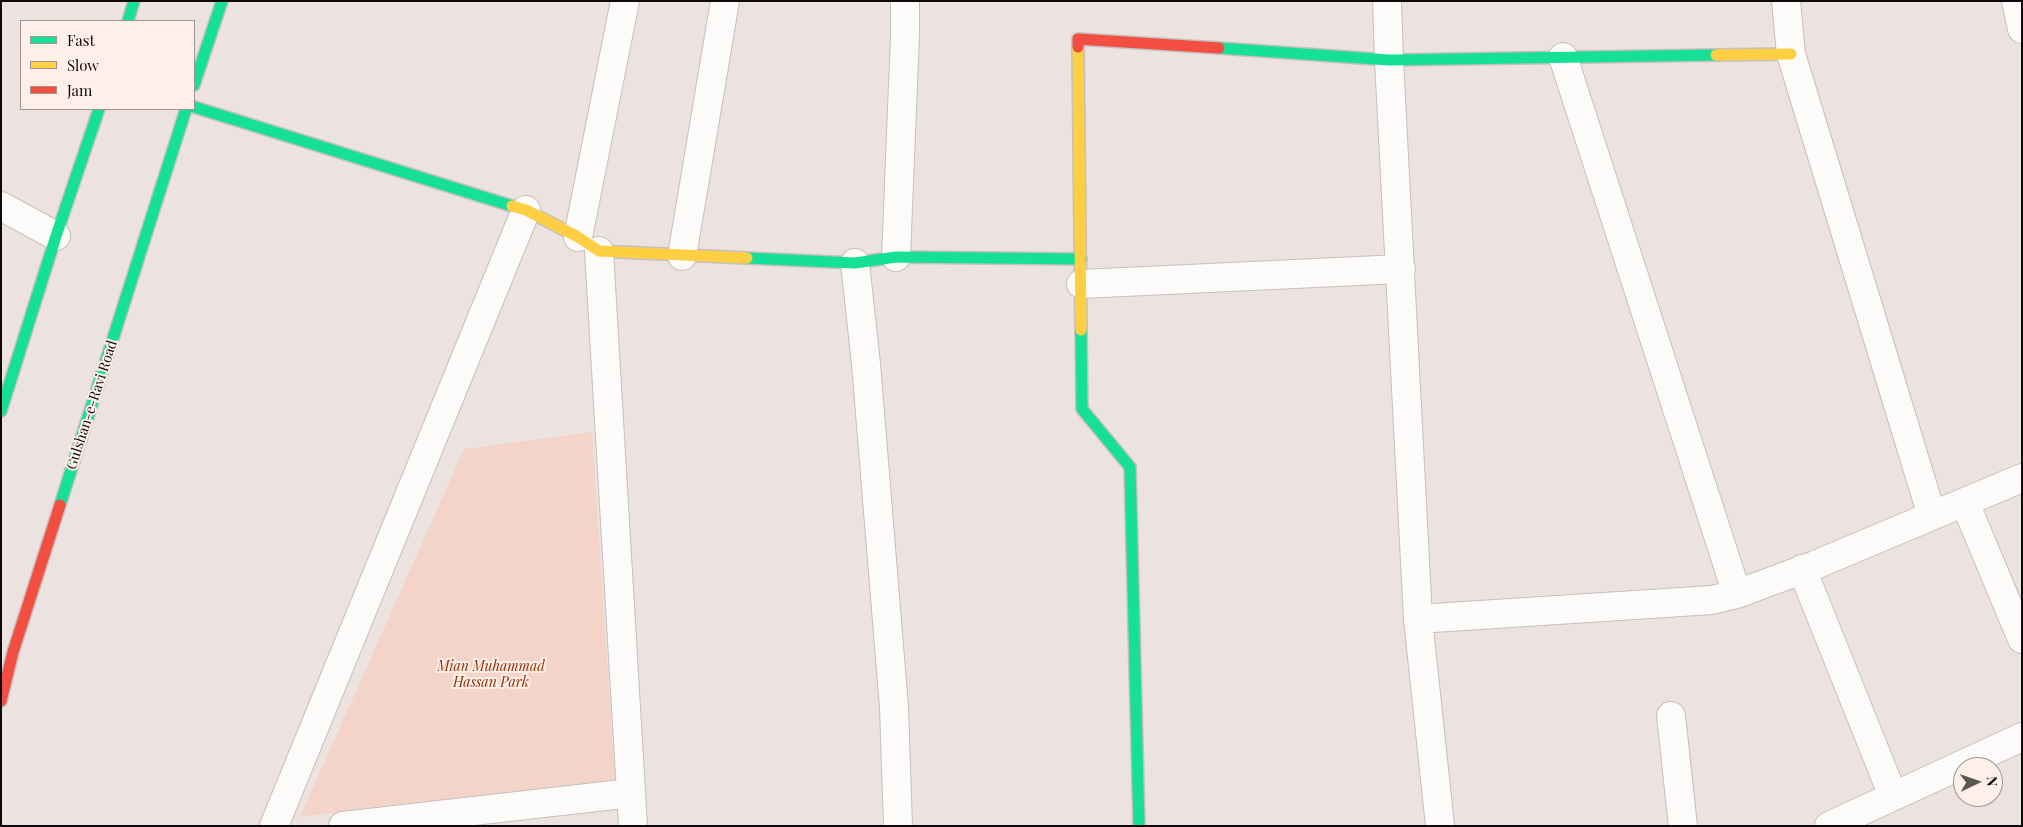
<!DOCTYPE html>
<style>
body{margin:0}
#map{position:relative;width:2023px;height:827px;overflow:hidden;background:#ece3e0;font-family:"Playfair Display",serif}
canvas{display:block}
.frame{position:absolute;inset:0;border:2px solid #0f0a09;pointer-events:none}
.legend{position:absolute;left:20px;top:20px;width:175px;height:90px;box-sizing:border-box;background:#feefe9;border:1px solid #9e938f;margin:0;padding:6px 9px;list-style:none;font-size:15px;color:#0f0a09}
.legend li{display:flex;align-items:center;gap:10px;height:25px}
.legend b{width:25px;border:1px solid #9e938f}
.north{position:absolute;left:1953px;top:757px;width:50px;height:50px;box-sizing:border-box;background:#feefe9;border:1px solid #9e938f;border-radius:50%;rotate:87deg;font-size:14px;font-weight:700;line-height:20px;text-align:center;color:#0f0a09}
.north::after{content:'';display:block;margin:auto;width:18px;height:22px;background:#5c5654;clip-path:polygon(50% 0,100% 100%,50% 72%,0 100%)}
</style>
<div id="map">
<canvas width="2023" height="827"></canvas>
<div class="frame"></div>
<ul class="legend">
<li><b style="height:6px;background:#16e098"></b>Fast</li>
<li><b style="height:6px;background:#ffcf43"></b>Slow</li>
<li><b style="height:6px;background:#f24e42"></b>Jam</li>
</ul>
<div class="north">N</div>
</div>
<script>
const ctx = document.querySelector('canvas').getContext('2d');
ctx.lineJoin = 'round';
function paint(path, color) { ctx.fillStyle = color; ctx.fill(path, 'evenodd'); }
const shape = rows => new Path2D(rows.map(r => 'M' + r).join(''));
function stroke(path, color, width, dash) { ctx.strokeStyle = color; ctx.lineWidth = width; ctx.lineCap = dash ? 'butt' : 'round'; ctx.setLineDash(dash || []); ctx.stroke(path); }
function drawText(font, color, halo, rows, align = 'center') {
  ctx.font = font + ' "Playfair Display",serif'; ctx.lineWidth = 4; ctx.setLineDash([]); ctx.textBaseline = 'middle'; ctx.strokeStyle = halo; ctx.fillStyle = color; for (const [text, x, y, turn = 0] of rows) {
    ctx.save(); ctx.translate(x, y); ctx.rotate((+turn || 0) * Math.PI / 180); ctx.textAlign = isNaN(turn) ? turn : align; if (halo) ctx.strokeText(text, 0, 0); ctx.fillText(text, 0, 0); ctx.restore();
  }
}
const green = shape([
 [592,432,615,780,300,817,464,449]
]);
const street = shape([
 [1387,1,1389,60,1418,619,1440,826],
 [1786,1,1791,54,1932,516],
 [2016,1,2022,29],
 [1563,57,1737,594],
 [1,206,56,236],
 [578,237,625,1],
 [599,251,633,826],
 [682,256,725,1],
 [896,257,905,36,905,1],
 [855,263,866,364,894,707,898,826],
 [1081,284,1401,269],
 [1965,503,2022,639],
 [1802,569,1893,796],
 [1418,619,1712,600,1737,594,1815,565,2022,478],
 [1671,716,1683,826],
 [274,826,526,210],
 [343,826,631,793],
 [1829,826,2022,737]
]);
const fast = shape([
 [128,21,134,1],
 [1219,48,1389,60,1716,55],
 [194,85,222,1],
 [194,107,512,206],
 [747,258,855,263,896,257,1081,259],
 [1081,330,1082,409,1130,467,1139,826],
 [1,411,56,236,99,109],
 [60,505,186,109]
]);
const slow = shape([
 [1078,47,1081,330],
 [1716,55,1791,54],
 [512,206,526,210,578,237,599,251,747,258]
]);
const jam = shape([
 [1078,47,1078,39,1219,48],
 [1,701,13,652,60,505]
]);
const streetNames = [
 ["Gulshan-e-Ravi Road",92,405,-72]
];
const parkNames = [
 ["Mian Muhammad",491,667],
 ["Hassan Park",491,683]
];
paint(green, '#f4d4c9');
stroke(street, '#c6bfbd', 30);
stroke(fast, '#c6bfbd', 14);
stroke(slow, '#c6bfbd', 14);
stroke(jam, '#c6bfbd', 14);
stroke(street, '#fcfbfa', 28);
stroke(fast, '#16e098', 11);
stroke(slow, '#ffcf43', 11);
stroke(jam, '#f24e42', 11);
drawText('14px', '#0f0a09', '#feefe9', streetNames);
drawText('italic 14px', '#8f2f02', '#feefe9', parkNames);
</script>
